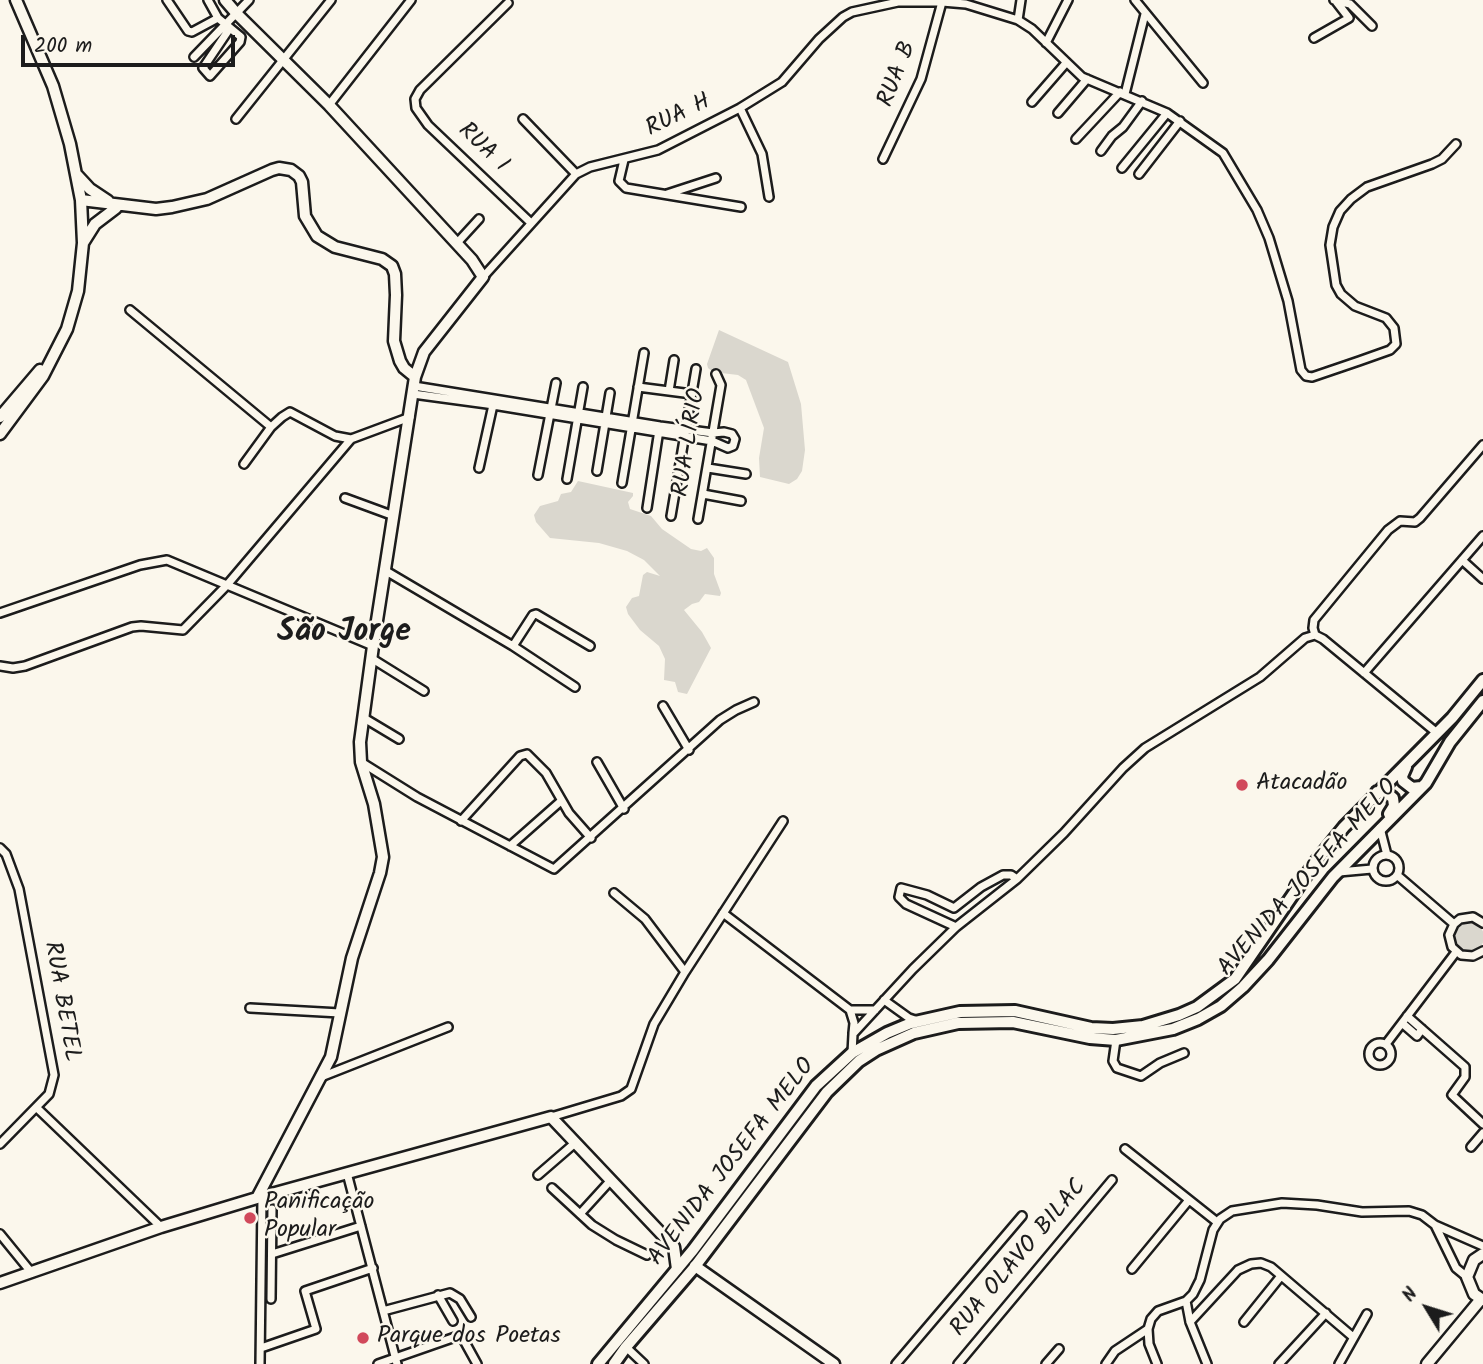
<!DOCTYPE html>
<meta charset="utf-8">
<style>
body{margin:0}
#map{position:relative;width:1483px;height:1364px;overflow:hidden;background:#fbf7ec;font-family:Kalam,sans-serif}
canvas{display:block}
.north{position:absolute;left:1392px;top:1273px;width:70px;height:70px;-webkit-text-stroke:5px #fbf7ec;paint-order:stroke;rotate:308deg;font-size:19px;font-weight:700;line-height:28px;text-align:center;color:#1c1c1c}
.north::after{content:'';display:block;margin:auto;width:24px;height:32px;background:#1c1c1c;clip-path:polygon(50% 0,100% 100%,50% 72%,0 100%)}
.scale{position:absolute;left:21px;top:35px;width:214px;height:32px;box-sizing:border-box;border:4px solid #1c1c1c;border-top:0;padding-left:9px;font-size:21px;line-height:24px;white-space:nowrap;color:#1c1c1c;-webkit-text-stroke:5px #fbf7ec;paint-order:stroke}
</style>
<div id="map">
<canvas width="1483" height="1364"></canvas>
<div class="north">N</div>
<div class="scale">200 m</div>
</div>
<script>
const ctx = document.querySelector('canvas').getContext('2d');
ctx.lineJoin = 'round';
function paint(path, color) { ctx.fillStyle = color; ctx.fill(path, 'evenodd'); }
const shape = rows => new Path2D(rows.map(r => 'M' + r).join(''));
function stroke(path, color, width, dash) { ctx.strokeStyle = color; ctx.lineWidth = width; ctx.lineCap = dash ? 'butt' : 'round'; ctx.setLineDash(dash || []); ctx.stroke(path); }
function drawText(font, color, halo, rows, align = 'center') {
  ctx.font = font + ' Kalam,sans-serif'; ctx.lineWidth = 5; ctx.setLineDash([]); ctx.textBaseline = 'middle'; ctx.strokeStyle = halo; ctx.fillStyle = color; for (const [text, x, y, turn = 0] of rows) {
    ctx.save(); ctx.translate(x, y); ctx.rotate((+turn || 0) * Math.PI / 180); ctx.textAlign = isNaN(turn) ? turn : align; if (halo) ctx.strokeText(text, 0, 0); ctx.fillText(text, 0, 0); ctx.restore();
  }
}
const green = shape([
 [719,330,788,362,801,404,805,450,802,471,797,479,789,484,760,477,759,458,764,428,746,380,738,375,713,372,708,368,707,364],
 [578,481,633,493,633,496,628,502,630,509,651,516,662,529,691,549,701,551,707,548,714,558,714,574,721,593,720,596,705,594,699,602,692,604,684,610,702,632,711,648,687,694,678,692,675,682,664,680,665,659,659,646,640,630,628,614,626,607,632,598,639,596,643,575,647,572,660,576,644,560,627,551,599,543,550,538,536,522,534,515,540,506,558,501,561,494,571,492],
 '1454 937a15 15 0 1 1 30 0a15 15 0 1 1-30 0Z'
]);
const street = shape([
 [167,0,188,31,192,32,218,18],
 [208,0,218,18,241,37,240,42,210,76,203,68,230,28],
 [1135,0,1203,83],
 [1334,0,1350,4,1372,26],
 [508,3,420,90,415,99,416,108,428,125,530,222],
 [1018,20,1021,0],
 [1314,38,1349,18,1335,0],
 [1046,43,1068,0],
 [194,57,249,0],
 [1125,94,1145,14],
 [1032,102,1066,63],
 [329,105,411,0],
 [740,108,762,154,769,197],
 [1058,113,1087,79],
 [236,119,331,0],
 [523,119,576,174],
 [1076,139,1120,92],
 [1101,151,1112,136,1123,127,1142,101],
 [883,159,921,79,942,2],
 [624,160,619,181,626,188,741,207],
 [1122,168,1167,113],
 [1139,174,1180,121],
 [667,194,716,178],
 [457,243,479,219],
 [483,277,576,174,590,167,658,150,740,108,782,82,819,39,843,17,852,12,898,2,942,2,966,4,1018,20,1032,29,1082,77,1167,113,1223,153,1257,210,1269,238,1288,301,1301,370,1306,376,1312,377,1359,361,1390,350,1396,344,1394,328,1386,318,1355,306,1341,294,1336,285,1330,245,1333,227,1340,211,1351,199,1367,187,1432,164,1442,159,1456,144],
 [130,310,271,427],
 [638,387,692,394],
 [669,391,674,360],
 [413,394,487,404,712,441,728,448,733,446,735,439,732,434,724,432,713,433,660,426,414,386],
 [244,464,271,427,282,417,290,412,335,436,351,439],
 [479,468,493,405],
 [708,468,746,474],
 [597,471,610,393],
 [538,475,556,383],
 [567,479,583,387],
 [622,483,644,353],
 [703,494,741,501],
 [345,498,394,516],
 [647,508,659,430],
 [671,516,696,369],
 [698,519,721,385,716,374],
 [1462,560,1483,579],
 [386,571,513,646,575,687],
 [0,613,140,565,167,560,373,646],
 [1315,635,1313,628,1314,620,1388,530,1400,521,1415,522,1420,518,1483,445],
 [513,646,533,615,536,614,590,646],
 [371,658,424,691],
 [0,666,13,668,25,666,132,627,141,626,183,630,227,585,351,439,410,417],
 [1364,673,1483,536],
 [663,706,689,750],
 [364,718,399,739],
 [361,762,417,797,554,869,720,720,736,710,754,702],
 [597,762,624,809],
 [461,821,520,756,527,754,546,773,569,813,591,838],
 [1380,828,1387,855],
 [510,846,561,801],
 [0,848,6,854,19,889,54,1075,49,1094,0,1144],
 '1373 868a13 13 0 1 1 26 0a13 13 0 1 1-26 0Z',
 [1339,872,1372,869],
 [1397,875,1454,924],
 [614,893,645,919,685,972],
 [723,913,850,1010,875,1010],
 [1483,923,1473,917,1460,919,1454,924,1449,935,1452,947,1461,955,1473,956,1483,951],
 [956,927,906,904,899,897,901,888,927,895,954,908,981,887,1003,875,1011,875,1017,879],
 [884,1000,909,1018,918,1021],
 [250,1008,340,1013],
 [850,1010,854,1023,853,1033],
 [1407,1016,1465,1067,1465,1077,1452,1095,1483,1124],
 [1402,1023,1417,1036,1422,1029],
 [1116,1040,1113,1061,1117,1068,1141,1076,1160,1063,1184,1053],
 '1369 1054a11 11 0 1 1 22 0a11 11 0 1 1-22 0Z',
 [1386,1044,1456,952],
 [852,1053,853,1034,913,969,956,927,1017,879,1064,833,1123,768,1145,748,1260,677,1305,638,1315,635,1323,639,1437,733],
 [321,1077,448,1027],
 [37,1108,161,1227],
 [551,1117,621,1096,631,1089,654,1024,685,972,783,821],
 [1471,1147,1483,1133],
 [1125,1149,1217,1222],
 [347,1173,397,1364],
 [538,1175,575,1143],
 [552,1188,592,1225,616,1240,647,1255],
 [580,1214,611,1180],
 [1435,1225,1456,1268,1467,1277],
 [0,1234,31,1272],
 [272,1254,361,1226],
 [1132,1269,1189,1200],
 [438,1295,453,1321],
 [271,1299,272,1209],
 [1186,1301,1190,1322,1207,1364],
 [383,1311,450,1293,460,1299,471,1317],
 [1190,1322,1238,1270,1251,1264,1261,1263,1271,1267,1353,1337],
 [1244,1322,1281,1276],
 [626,1347,644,1364],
 [261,1348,316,1329,305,1291,373,1268],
 [260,1364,262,1197],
 [378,1364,461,1335,477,1364],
 [896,1364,1022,1216],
 [958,1364,1112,1180],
 [1046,1364,1059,1349],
 [1106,1364,1115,1351,1148,1329],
 [1157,1364,1149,1344,1148,1329,1151,1319,1158,1311,1186,1301,1193,1294,1200,1280,1213,1230,1220,1219,1232,1211,1282,1203,1317,1205,1362,1212,1409,1211,1422,1215,1435,1225,1483,1246],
 [1279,1364,1326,1313],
 [1339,1364,1367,1314]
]);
const secondary = shape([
 [225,0,237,14,329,105,472,260,483,277,424,352,415,377,373,646,360,742,361,762,374,804,383,857,380,873,352,958,331,1057,257,1198],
 [77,175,90,189,108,201],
 [81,200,156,209,172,207,207,199,272,170,279,168,291,170,299,176,302,182,305,216,317,236,335,247,382,259,392,266,395,274,396,295,394,341,400,361,404,368,415,377],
 [83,243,95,224,116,208],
 [0,417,40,370],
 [0,434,43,376,67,329,78,291,83,243,81,200,70,144,53,86,16,0],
 [1483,1254,1474,1260,1467,1277,1474,1294,1483,1300],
 [695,1266,834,1364],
 [0,1283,161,1227,257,1198,551,1117,674,1247,677,1269],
 [1427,1364,1481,1299]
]);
const primary = shape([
 [1406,767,1402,776,1403,781,1412,788,1421,787],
 [1377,792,1385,792,1393,798,1394,806,1389,814],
 [598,1364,693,1250,816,1086,852,1053,887,1033,911,1023,960,1012,1015,1011,1091,1028,1113,1029,1143,1026,1179,1015,1197,1007,1235,979,1314,864,1344,827,1452,718,1483,680],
 [614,1364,626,1347,693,1269,827,1092,859,1061,876,1050,914,1033,958,1023,1013,1022,1090,1038,1116,1040,1173,1029,1198,1019,1221,1006,1243,987,1268,960,1333,877,1426,783,1450,742,1483,701]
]);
const markers = [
 [1242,785,7,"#d1495b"],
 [250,1218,7,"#d1495b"],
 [363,1338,7,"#d1495b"]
];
const streetNames = [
 ["RUA B",899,75,-69],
 ["RUA H",679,117,-26],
 ["RUA I",482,149,44],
 ["RUA LÍRIO",691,443,-81],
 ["AVENIDA JOSEFA MELO",1309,879,-48],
 ["RUA BETEL",60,1002,80],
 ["AVENIDA JOSEFA MELO",733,1163,-52],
 ["RUA OLAVO BILAC",1020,1259,-50]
];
const poiNames = [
 ["Atacadão",1256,785],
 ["Panificação",264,1204],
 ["Popular",264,1232],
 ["Parque dos Poetas",377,1338]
];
const districtNames = [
 ["São Jorge",344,635]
];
paint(green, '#dad7ce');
stroke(street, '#1c1c1c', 12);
stroke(secondary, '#1c1c1c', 15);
stroke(primary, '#1c1c1c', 16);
stroke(street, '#fbf7ec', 7);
stroke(secondary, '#fbf7ec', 10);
stroke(primary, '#fbf7ec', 10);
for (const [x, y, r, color] of markers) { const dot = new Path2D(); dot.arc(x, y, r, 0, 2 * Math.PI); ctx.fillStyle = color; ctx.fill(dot); stroke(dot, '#fbf7ec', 2.5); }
drawText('24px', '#1c1c1c', '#fbf7ec', streetNames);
drawText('24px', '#1c1c1c', '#fbf7ec', poiNames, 'left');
drawText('bold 32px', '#1c1c1c', '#fbf7ec', districtNames);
</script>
